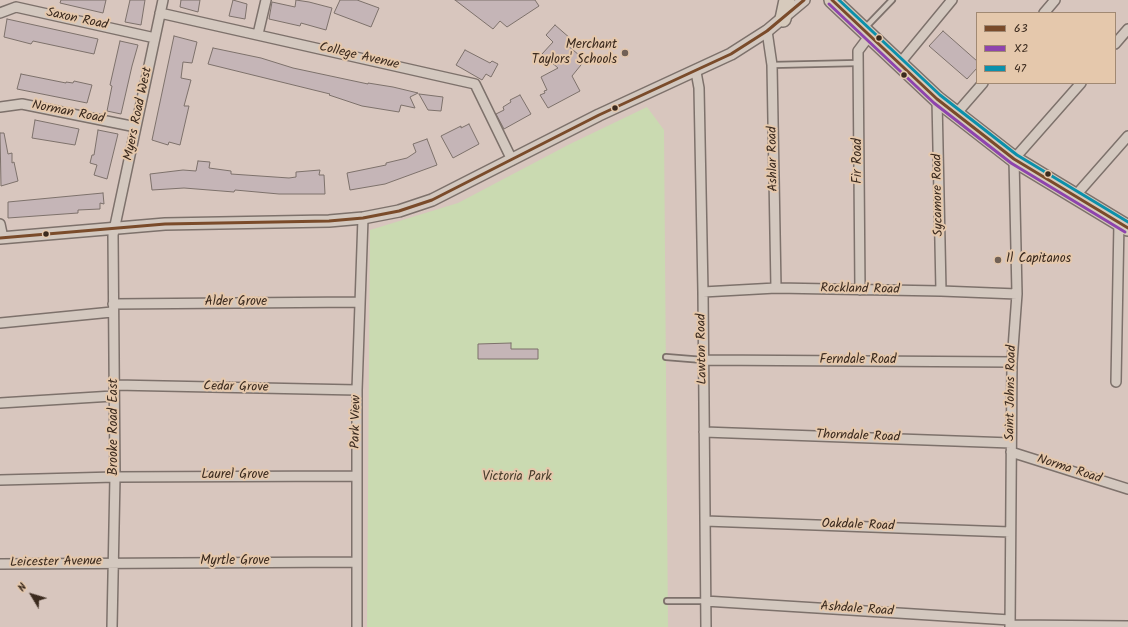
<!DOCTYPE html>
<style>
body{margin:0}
#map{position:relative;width:1128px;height:627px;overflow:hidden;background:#d8c6be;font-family:Kalam,sans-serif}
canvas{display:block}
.legend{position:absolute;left:976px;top:12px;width:140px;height:72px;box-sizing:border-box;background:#e5c8ac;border:1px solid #a18973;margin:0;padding:5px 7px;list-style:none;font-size:12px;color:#3b2a1e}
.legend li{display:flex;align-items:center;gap:8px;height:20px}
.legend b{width:20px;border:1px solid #a18973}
.north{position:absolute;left:12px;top:575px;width:40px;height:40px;-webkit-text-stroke:3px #e5c8ac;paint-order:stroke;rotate:308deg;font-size:11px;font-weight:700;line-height:16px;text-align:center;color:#3b2a1e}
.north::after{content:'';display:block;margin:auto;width:14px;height:18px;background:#3b2a1e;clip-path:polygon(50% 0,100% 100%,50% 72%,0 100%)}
</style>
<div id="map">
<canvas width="1128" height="627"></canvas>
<ul class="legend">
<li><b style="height:5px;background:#7a4b2a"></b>63</li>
<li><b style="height:5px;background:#8e44ad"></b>X2</li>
<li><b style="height:5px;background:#0c90ab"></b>47</li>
</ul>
<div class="north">N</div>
</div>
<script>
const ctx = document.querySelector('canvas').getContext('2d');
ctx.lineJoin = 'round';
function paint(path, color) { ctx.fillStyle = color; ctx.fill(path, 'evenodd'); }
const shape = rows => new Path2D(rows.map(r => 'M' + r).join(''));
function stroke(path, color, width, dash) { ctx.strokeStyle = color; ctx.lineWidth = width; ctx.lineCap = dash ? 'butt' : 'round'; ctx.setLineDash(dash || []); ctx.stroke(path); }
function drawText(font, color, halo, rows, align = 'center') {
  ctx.font = font + ' Kalam,sans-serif'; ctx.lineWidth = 4; ctx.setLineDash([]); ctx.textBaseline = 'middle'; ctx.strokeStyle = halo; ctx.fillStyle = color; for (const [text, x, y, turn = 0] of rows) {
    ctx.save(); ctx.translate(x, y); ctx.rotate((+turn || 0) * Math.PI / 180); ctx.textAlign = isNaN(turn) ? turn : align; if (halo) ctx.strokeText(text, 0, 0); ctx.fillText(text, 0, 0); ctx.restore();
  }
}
const green = shape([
 [647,107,664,130,668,627,367,627,370,230,458,203,570,144]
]);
const building = shape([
 [61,0,106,0,103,13,60,3,61,0],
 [130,0,145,0,141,25,125,22,130,0],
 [181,0,200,0,198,12,180,7,181,0],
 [233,0,247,4,245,19,229,16,233,0],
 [296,0,309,2,332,8,326,30,301,23,300,26,269,19,272,2,295,7,296,0],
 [340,0,357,0,379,8,371,27,334,13,340,0],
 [455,0,535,0,539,6,507,27,500,21,493,29,455,0],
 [7,19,98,39,94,54,33,41,31,44,4,37,7,19],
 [555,25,571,39,567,45,585,60,572,76,580,91,548,108,540,95,545,93,544,91,547,90,541,77,558,68,542,54,553,42,546,35,555,25],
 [943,31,977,61,977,68,967,79,929,46,943,31],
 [174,36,197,42,192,63,183,62,181,78,191,80,184,106,189,106,180,145,169,142,168,145,152,140,174,36],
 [120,41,138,45,132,66,121,114,107,111,112,86,110,85,120,41],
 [213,48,261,58,293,68,368,84,368,83,393,87,418,93,410,97,415,108,401,105,399,112,362,106,329,95,330,94,208,64,213,48],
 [465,50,490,63,492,61,498,64,491,77,486,74,482,80,456,65,465,50],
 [21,74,66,83,66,82,73,83,74,81,92,85,87,103,17,89,21,74],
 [419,94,443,97,441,111,428,110,419,94],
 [520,95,531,114,504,129,496,114,504,110,503,107,511,102,510,100,520,95],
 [35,120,79,129,75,145,32,138,35,120],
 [469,124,479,144,453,158,441,136,461,126,461,128,469,124],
 [98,130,118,134,107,179,94,175,97,165,90,163,92,155,94,155,98,130],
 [0,133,4,133,8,154,12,153,12,163,14,162,18,181,1,186,0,133],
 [427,139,437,165,385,184,350,190,347,173,386,165,386,163,407,158,416,152,413,144,427,139],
 [198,161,210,162,209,168,231,171,231,174,289,178,296,177,296,172,320,170,319,175,324,175,325,194,279,194,235,190,234,192,184,188,152,190,150,174,183,170,196,171,198,161],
 [103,193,104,204,100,203,100,209,78,210,78,213,8,218,8,202,103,193],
 [511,343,511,349,538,349,538,359,478,359,478,344,511,343]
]);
const service = shape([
 [865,28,892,0],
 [772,65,858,63],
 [666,357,703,360],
 [667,601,705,601]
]);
const minor = shape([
 [0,13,16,7,155,38],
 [160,13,475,84,512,160],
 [1044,13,1055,0],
 [767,31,772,65,776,288],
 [258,34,266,0],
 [1115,44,1128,29],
 [900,63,952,0],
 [696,72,699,88,703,292,706,627],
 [937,99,941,291],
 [0,107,22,104,136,127],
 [956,114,983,83],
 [1076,195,1128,136],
 [0,224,3,238],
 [860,290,858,51,870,35],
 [703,292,776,288,941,291,1017,294],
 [113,304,359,302],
 [0,323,112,312],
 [703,360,1012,362],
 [1116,382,1119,222],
 [115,385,357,390],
 [0,403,113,396],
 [704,432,1011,443],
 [1011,452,1128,489],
 [0,480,115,477,356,476],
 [705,521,1010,532],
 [0,564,356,562],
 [705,601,1010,620],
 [1010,625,1128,626],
 [112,627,115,477,113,235,163,0],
 [357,627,357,390,363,218],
 [1010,627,1012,362,1017,294,1014,159,1081,83]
]);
const tertiary = shape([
 [0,238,165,224,329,221,363,218,399,211,432,200,599,115,731,54,767,31,804,0]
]);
const trunk = shape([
 [832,0,937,99,1014,159,1128,228],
 [783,19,787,0]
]);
const bus1 = shape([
 [832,0,937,99,1014,159,1128,228],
 [0,238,165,224,329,221,363,218,399,211,432,200,599,115,731,54,767,31,804,0]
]);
const bus2 = shape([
 [829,4,934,103,1011,163,1125,232]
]);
const bus3 = shape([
 [839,0,940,95,1017,155,1128,222]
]);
const markers = [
 [879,38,3.5,"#3b2a1e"],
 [625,53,4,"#726156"],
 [904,75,3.5,"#3b2a1e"],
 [615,108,3.5,"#3b2a1e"],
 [1048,174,3.5,"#3b2a1e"],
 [46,234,3.5,"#3b2a1e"],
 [998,260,4,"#726156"]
];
const streetNames = [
 ["Saxon Road",77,20,12],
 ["College Avenue",359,57,13],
 ["Norman Road",68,113,11],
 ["Myers Road West",139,114,-78],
 ["Ashlar Road",774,159,-91],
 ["Fir Road",859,161,-90],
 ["Sycamore Road",939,195,-91],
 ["Rockland Road",860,290,1],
 ["Alder Grove",236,303],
 ["Lawton Road",703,349,-91],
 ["Ferndale Road",858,361],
 ["Cedar Grove",236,388,1],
 ["Saint Johns Road",1012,393,-89],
 ["Park View",357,422,-89],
 ["Brooke Road East",115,427,-90],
 ["Thorndale Road",858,437,2],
 ["Norma Road",1069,470,18],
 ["Laurel Grove",235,476],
 ["Oakdale Road",858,526,2],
 ["Myrtle Grove",235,562],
 ["Leicester Avenue",56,563,-1],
 ["Ashdale Road",857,610,4]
];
const poiNames = [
 ["Merchant",617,46],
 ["Taylors' Schools",617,61],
 ["Il Capitanos",1006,260,"left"]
];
const parkNames = [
 ["Victoria Park",517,478]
];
paint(green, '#cadab1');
paint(building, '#c5b5b7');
stroke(building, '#7d716b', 1);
stroke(service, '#7d716b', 8);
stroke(minor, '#7d716b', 12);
stroke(tertiary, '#7d716b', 14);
stroke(trunk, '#7d716b', 18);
stroke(service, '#d3c8bf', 4.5);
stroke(minor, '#d3c8bf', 9);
stroke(tertiary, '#d3c8bf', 11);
stroke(trunk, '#d6cabc', 15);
stroke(bus1, '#7a4b2a', 3);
stroke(bus2, '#8e44ad', 3);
stroke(bus3, '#0c90ab', 3);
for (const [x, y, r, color] of markers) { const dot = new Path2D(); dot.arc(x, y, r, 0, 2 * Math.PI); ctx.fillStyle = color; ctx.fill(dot); stroke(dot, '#e5c8ac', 1.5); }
drawText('13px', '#3b2a1e', '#e5c8ac', streetNames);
drawText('13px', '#3b2a1e', '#e5c8ac', poiNames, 'right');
drawText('13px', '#483d2c', '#e5c8ac', parkNames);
</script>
